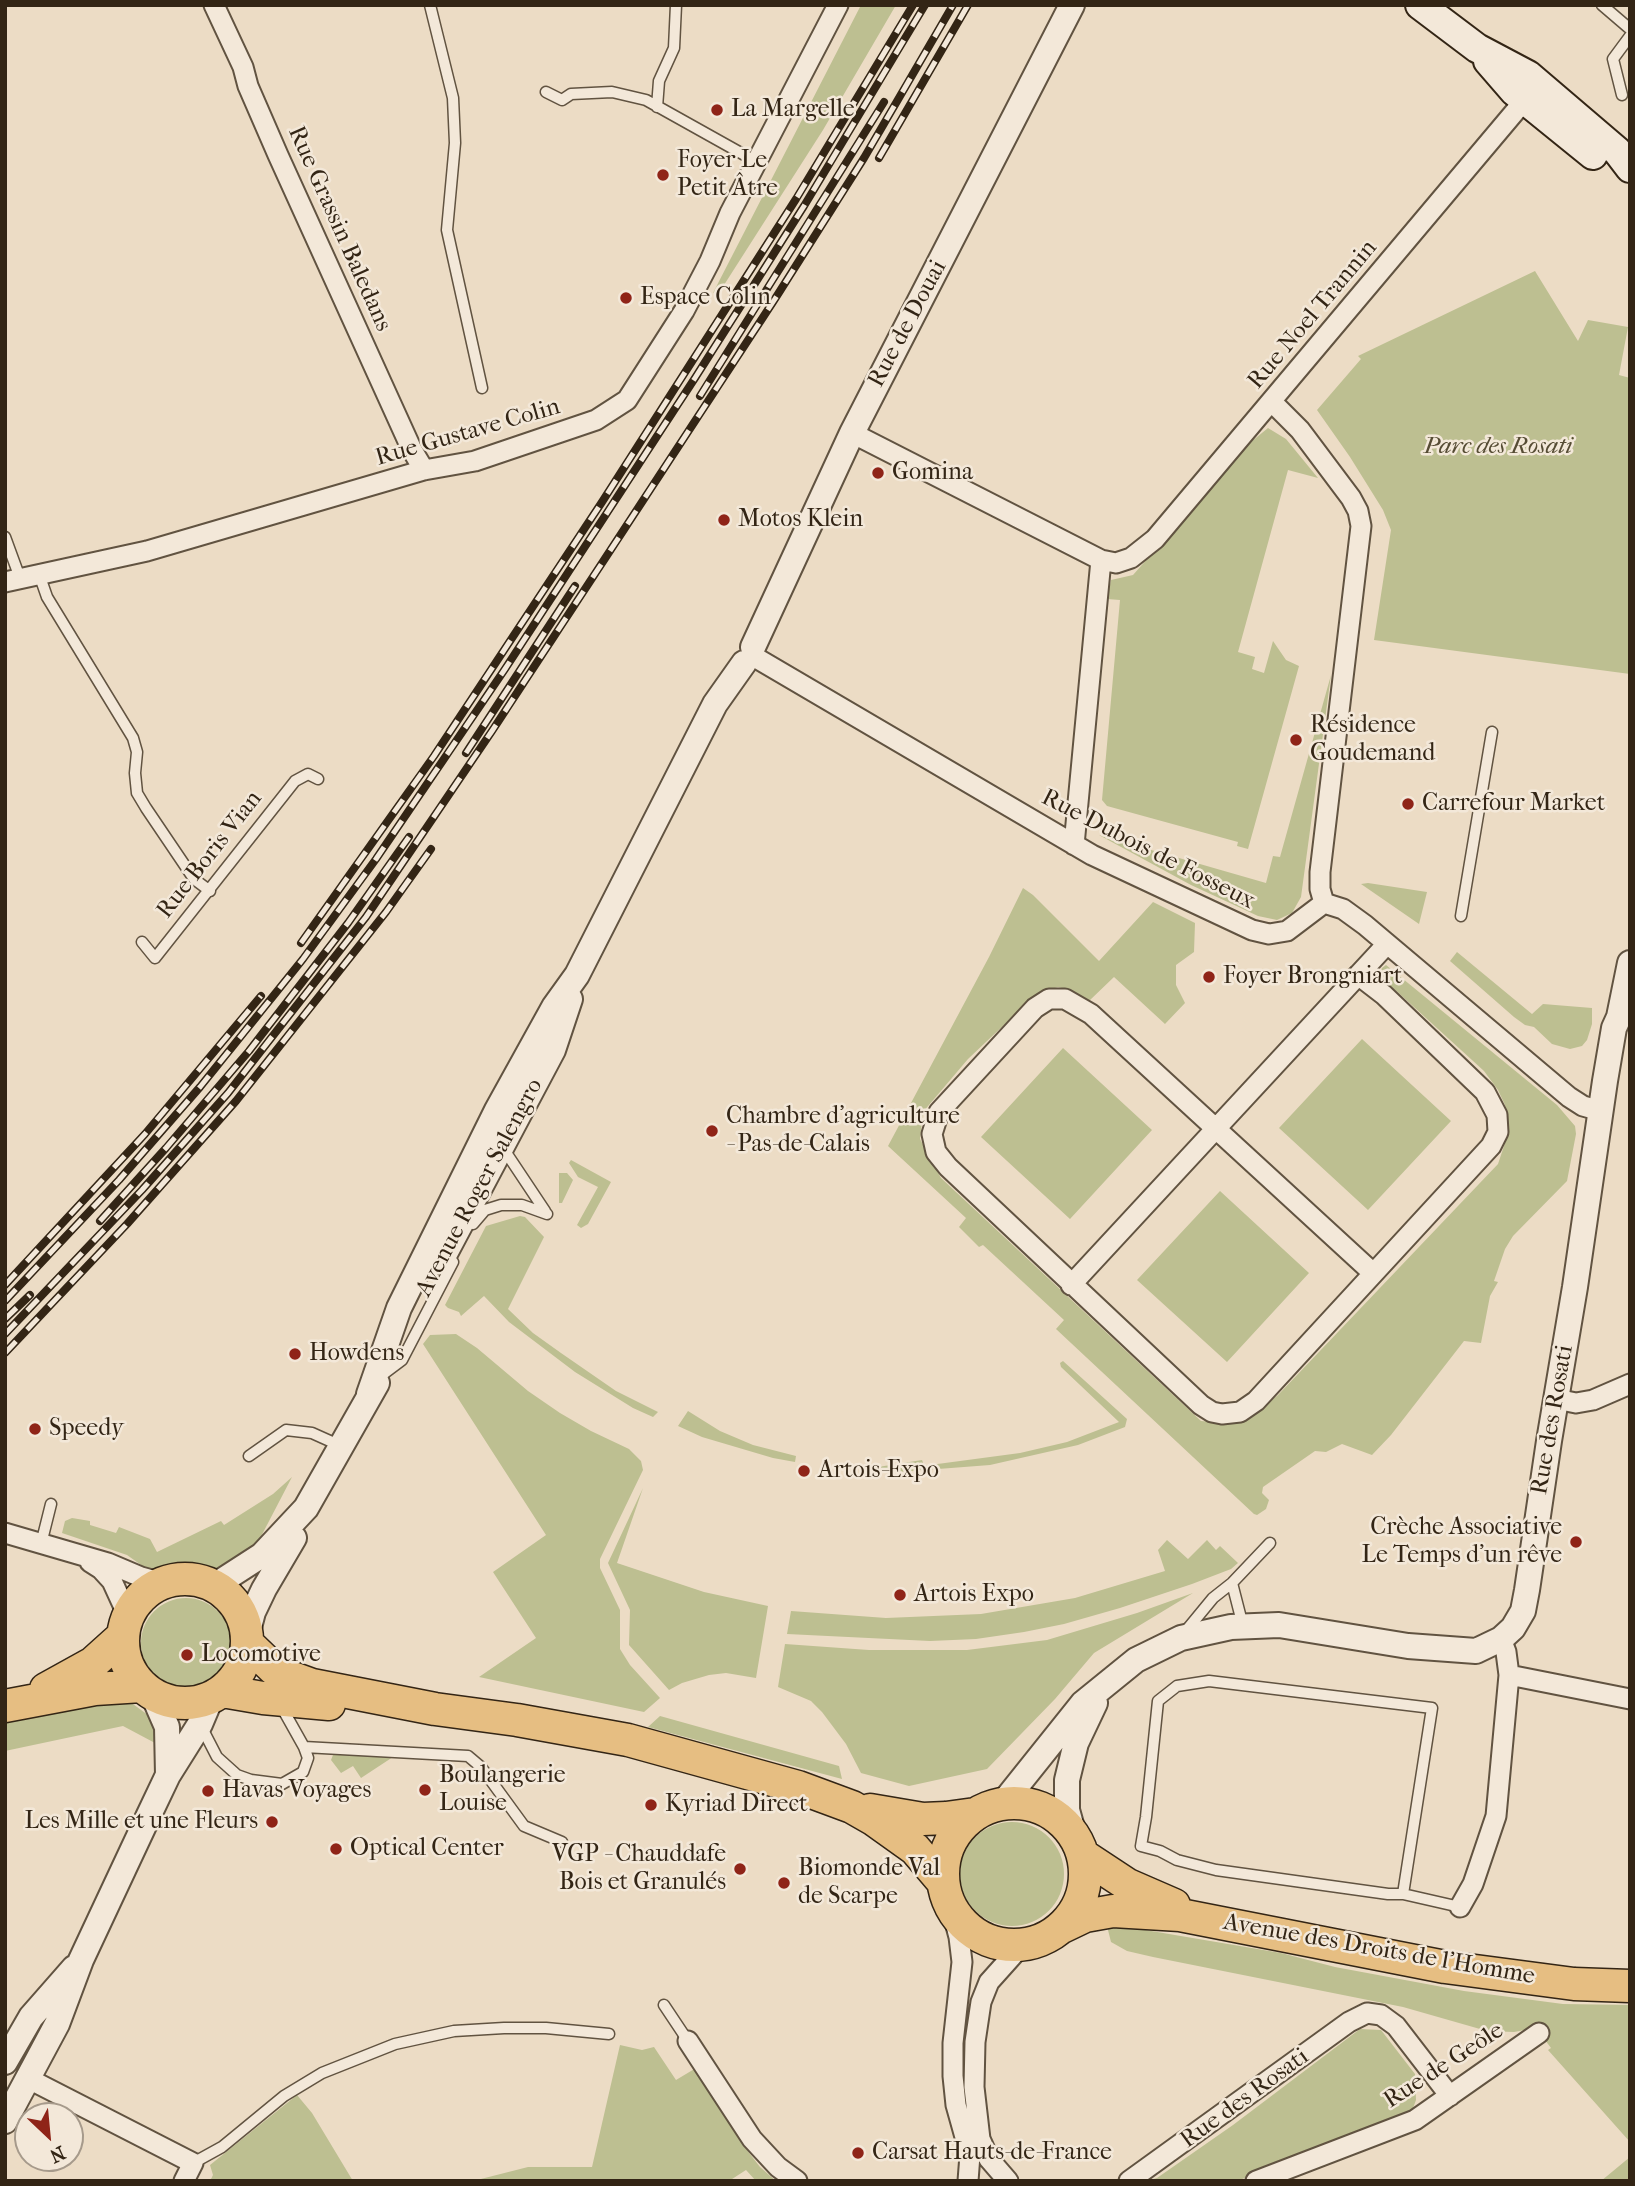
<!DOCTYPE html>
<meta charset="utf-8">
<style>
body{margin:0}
#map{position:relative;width:1635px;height:2186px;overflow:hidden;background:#ecdcc5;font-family:"IM FELL French Canon",serif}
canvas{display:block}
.frame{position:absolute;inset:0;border:7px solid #332515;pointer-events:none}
.north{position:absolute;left:14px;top:2102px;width:70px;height:70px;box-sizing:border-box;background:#f3e8d9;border:2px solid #a69a8b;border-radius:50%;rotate:154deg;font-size:19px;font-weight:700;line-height:28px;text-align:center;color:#332515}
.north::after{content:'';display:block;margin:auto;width:24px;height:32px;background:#8f2418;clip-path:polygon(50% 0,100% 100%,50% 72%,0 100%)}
</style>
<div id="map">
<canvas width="1635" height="2186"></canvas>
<div class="frame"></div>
<div class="north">N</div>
</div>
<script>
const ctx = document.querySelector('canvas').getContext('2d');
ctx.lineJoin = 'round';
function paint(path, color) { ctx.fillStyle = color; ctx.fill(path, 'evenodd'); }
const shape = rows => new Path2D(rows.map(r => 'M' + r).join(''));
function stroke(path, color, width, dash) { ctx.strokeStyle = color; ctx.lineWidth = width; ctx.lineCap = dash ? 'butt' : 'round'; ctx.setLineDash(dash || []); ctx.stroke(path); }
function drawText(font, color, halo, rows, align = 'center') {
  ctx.font = font + ' "IM FELL French Canon",serif'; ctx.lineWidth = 5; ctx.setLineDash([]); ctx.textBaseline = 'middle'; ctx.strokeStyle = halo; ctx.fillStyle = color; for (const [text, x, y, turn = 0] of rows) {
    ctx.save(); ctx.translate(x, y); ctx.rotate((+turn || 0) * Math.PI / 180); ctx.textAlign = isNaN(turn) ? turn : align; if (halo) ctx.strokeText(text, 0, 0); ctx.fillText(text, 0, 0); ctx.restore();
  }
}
const green = shape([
 [861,5,896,5,823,130,724,285,713,293],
 [1535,271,1578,341,1588,320,1628,327,1619,375,1630,378,1630,674,1374,640,1391,530,1383,510,1350,457,1317,410,1361,359,1358,356],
 [1268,428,1286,439,1318,478,1288,470,1238,652,1255,657,1252,669,1264,673,1273,641,1286,660,1299,666,1248,849,1237,846,1238,842,1107,806,1102,800,1120,600,1107,599,1111,580,1133,575,1251,442],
 [1331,675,1301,897,1292,913,1277,920,1258,916,1191,885,1099,835,1266,883,1273,856,1280,857],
 [1368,883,1427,892,1419,924,1361,884],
 [1023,888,1033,895,1099,961,1153,902,1195,923,1194,952,1176,965,1176,985,1185,1003,1165,1024,1114,977,1089,1001,1070,990,1058,987,1045,991,1025,1005,968,1059,923,1112,920,1139,941,1178,1201,1421,1226,1423,1255,1413,1278,1395,1498,1164,1508,1134,1505,1105,1498,1090,1484,1071,1392,987,1389,990,1379,985,1378,977,1382,968,1386,965,1557,1105,1575,1126,1576,1134,1567,1181,1513,1236,1505,1249,1494,1281,1498,1282,1490,1296,1481,1343,1464,1341,1391,1435,1372,1455,1342,1444,1326,1452,1315,1451,1263,1487,1262,1493,1269,1500,1266,1509,1257,1515,1254,1514,1056,1329,1064,1320,983,1245,979,1247,959,1227,966,1218,888,1146,989,957],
 [1457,952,1532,1014,1543,1004,1592,1008,1592,1024,1587,1040,1582,1046,1570,1049,1552,1044,1534,1027,1525,1025,1514,1017,1450,961],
 [1362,1039,1451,1121,1368,1210,1279,1128],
 [1063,1048,1152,1130,1070,1219,981,1137],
 [571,1160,611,1182,588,1224,581,1228,577,1225,598,1187,578,1177,569,1163],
 [559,1173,567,1173,573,1180,562,1203,559,1203],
 [1220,1191,1309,1273,1227,1362,1137,1280],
 [520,1216,525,1217,544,1237,508,1309,533,1333,561,1353,616,1391,658,1412,653,1417,633,1408,575,1372,509,1322,484,1296,461,1316,459,1312,448,1308,445,1305,486,1226],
 [456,1334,477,1348,528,1391,560,1413,591,1431,629,1449,641,1461,643,1470,600,1559,600,1568,620,1610,620,1649,630,1665,660,1698,644,1712,479,1677,536,1638,493,1572,546,1535,423,1344,430,1335],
 [1063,1361,1127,1419,1125,1427,1078,1445,990,1465,899,1472,863,1471,865,1467,878,1467,922,1460,924,1465,930,1465,1020,1453,1067,1442,1119,1422,1061,1367,1060,1363],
 [688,1411,720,1431,753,1445,796,1456,795,1462,773,1458,702,1437,678,1426],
 [292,1477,255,1548,222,1573,183,1565,151,1572,127,1555,62,1533,65,1521,72,1518,90,1521,90,1525,116,1533,119,1527,150,1539,157,1552,221,1521,224,1525,273,1494],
 [643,1488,617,1563,704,1592,768,1606,756,1678,726,1673,709,1675,682,1683,669,1690,629,1645,630,1610,608,1563],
 [1167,1540,1188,1559,1207,1540,1216,1550,1220,1546,1238,1563,1231,1569,1192,1584,1120,1608,1064,1624,1024,1632,976,1639,930,1641,787,1634,791,1611,886,1618,981,1614,1075,1598,1165,1571,1158,1550],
 [1193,1593,1094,1653,1055,1699,987,1769,909,1786,861,1773,846,1744,822,1712,811,1701,778,1687,785,1644,869,1650,967,1650,1047,1640,1137,1613],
 '141 1643a45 45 0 1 1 90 0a45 45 0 1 1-90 0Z',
 [122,1696,152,1718,155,1743,123,1726,5,1751,5,1718],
 [660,1716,839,1766,842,1779,648,1727],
 [333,1755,396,1755,361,1778,353,1766,341,1773,331,1760],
 '960 1874a52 52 0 1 1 104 0a52 52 0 1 1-104 0Z',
 [1116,1925,1281,1953,1335,1967,1464,1991,1563,2004,1630,2005,1630,2142,1548,2050,1551,2048,1536,2028,1514,2032,1487,2031,1403,2007,1153,1957,1127,1951,1111,1942,1107,1926],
 [1360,2029,1381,2030,1415,2074,1416,2100,1412,2111,1390,2122,1237,2181,1147,2181,1157,2178,1233,2125],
 [620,2045,642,2050,654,2047,676,2080,696,2068,743,2145,760,2167,776,2181,756,2181,746,2170,729,2181,473,2181,528,2167,592,2167],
 [297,2095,312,2113,353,2181,210,2181,213,2175,210,2165],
 [1630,2157,1630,2181,1601,2181]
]);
const service = shape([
 [430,5,453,98,455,143,447,230,482,388],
 [1602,5,1630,29],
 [546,92,562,100,571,94,612,92,646,100,757,162],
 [1622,95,1613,59,1630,36],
 [657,107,659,81,674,48,676,5],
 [5,537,20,578],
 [39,574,47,597,133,738,137,752,135,773,137,793,146,808,194,879,210,891],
 [1461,916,1492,732],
 [142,942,155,958,295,781,308,774,318,779],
 [503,1148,545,1211],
 [473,1224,485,1210,501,1205,522,1205,547,1214],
 [382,1375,402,1360,453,1262],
 [249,1456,286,1430,312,1433,341,1446],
 [41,1544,51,1504],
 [1232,1583,1243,1626],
 [1185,1632,1213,1598,1232,1583,1270,1543],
 [201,1726,217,1757,237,1775,251,1780,282,1784,303,1772,308,1758,304,1747,281,1706],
 [304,1747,468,1756,481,1767,524,1826,562,1842],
 [1403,1894,1432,1708,1209,1681,1177,1686,1158,1701,1146,1817,1141,1846,1160,1851,1177,1860,1216,1870,1388,1894,1403,1894,1460,1907],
 [664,2005,688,2041],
 [193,2163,222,2147,284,2096,322,2073,395,2044,454,2031,504,2028,546,2028,609,2034]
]);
const minor = shape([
 [214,5,243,67,248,86,278,155,412,450,424,470],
 [1272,402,1300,430,1351,498,1358,511,1361,526,1320,872,1320,889,1324,903],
 [852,433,1101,560,1116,563,1131,558,1155,539,1518,108,1525,100,1535,98],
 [5,582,147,551,424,470,475,461,596,420,627,400,684,311,710,261,730,213,838,5],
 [758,659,1092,855,1252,930,1269,934,1287,931,1324,903,1343,909,1365,925,1569,1097,1583,1106,1601,1111],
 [1074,845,1101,560],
 [1358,975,1384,995,1485,1092,1497,1115,1498,1132,1491,1146,1256,1401,1240,1412,1222,1414,1212,1412,1201,1405,948,1167,936,1152,932,1134,939,1112,1035,1008,1049,999,1065,999,1091,1014,1373,1273],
 [1071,1285,1387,944],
 [1556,1399,1576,1403,1593,1400,1630,1384],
 [5,1533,108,1563,141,1577,163,1583],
 [90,1562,101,1569,112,1581,128,1616],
 [1509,1675,1630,1699],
 [951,1907,959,1937,962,1962,953,2043,953,2076,956,2105,970,2155,968,2181],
 [1460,1907,1473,1884,1496,1816,1509,1675,1506,1652,1501,1639],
 [688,2041,752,2139,778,2167,797,2181],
 [29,2079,193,2163,184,2181],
 [1008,2181,989,2159,980,2139,974,2087,975,2042,981,2002,989,1982,1023,1944],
 [1129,2181,1349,2022,1367,2013,1381,2015,1396,2026,1450,2096],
 [1256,2181,1415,2120,1539,2033]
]);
const tertiary = shape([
 [753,647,852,433,1072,5],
 [441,1261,553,1050,570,999],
 [369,1394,399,1308,497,1110,554,1007,577,975,715,704,744,663],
 [214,1586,262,1555,306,1508,377,1383],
 [247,1635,253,1612,264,1589,294,1538],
 [153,1695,167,1727,168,1775],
 [1003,1803,1083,1703,1136,1660,1181,1638,1231,1627,1279,1625,1408,1646,1476,1651,1501,1639,1513,1628,1523,1611,1527,1590,1549,1441,1575,1287,1605,1081,1614,1028,1619,1017,1630,963],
 [1074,1835,1067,1810,1067,1780,1076,1743,1095,1703],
 [5,2062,31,2017,74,1968],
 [5,2121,57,2024,81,1960,148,1817,168,1775,200,1724,211,1698]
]);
const secondary = shape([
 [1420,5,1477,48,1528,75,1617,151,1630,168],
 [1488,61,1514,91,1593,155]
]);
const primary = shape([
 '123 1641a62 62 0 1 1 124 0a62 62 0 1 1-124 0Z',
 [248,1644,274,1669,290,1677,312,1685,435,1709,517,1720,628,1740,798,1787,852,1807,873,1819,915,1849,943,1882],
 [46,1689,93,1663,123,1636],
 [222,1691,263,1698,329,1704],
 [5,1706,95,1689,142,1686],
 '943 1874a71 71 0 1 1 142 0a71 71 0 1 1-142 0Z',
 [870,1810,923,1819,946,1818,975,1814],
 [1084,1856,1128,1885,1174,1905],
 [1062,1927,1085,1916,1113,1911,1180,1915,1445,1967,1574,1984,1630,1986]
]);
const rail = shape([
 [879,158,968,5],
 [700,396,884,102],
 [466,753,575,586],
 [301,943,434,756,602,502,796,199,913,5],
 [100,1221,166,1148,249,1051,348,923,409,837],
 [5,1285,145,1134,261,996],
 [5,1301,119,1180,200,1087,303,959,376,859,505,669,695,378,804,206,925,5],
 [5,1319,30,1295],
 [5,1334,142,1190,228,1093,366,917,492,731,773,302,864,158,953,5],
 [5,1353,127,1224,236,1101,386,912,431,849]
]);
const markers = [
 [717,110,7,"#8f2418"],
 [663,175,7,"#8f2418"],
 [626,298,7,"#8f2418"],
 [878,473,7,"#8f2418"],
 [724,520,7,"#8f2418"],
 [1296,740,7,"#8f2418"],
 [1408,804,7,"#8f2418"],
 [1209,977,7,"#8f2418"],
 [712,1131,7,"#8f2418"],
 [295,1354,7,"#8f2418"],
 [35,1429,7,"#8f2418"],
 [804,1471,7,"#8f2418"],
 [1576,1542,7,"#8f2418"],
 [900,1595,7,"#8f2418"],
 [187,1655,7,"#8f2418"],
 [425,1790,7,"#8f2418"],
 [208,1791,7,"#8f2418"],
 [651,1805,7,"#8f2418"],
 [272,1822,7,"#8f2418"],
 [336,1849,7,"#8f2418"],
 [740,1869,7,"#8f2418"],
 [784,1883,7,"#8f2418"],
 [858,2153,7,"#8f2418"]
];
const poiNames = [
 ["La Margelle",731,110],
 ["Foyer Le",677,161],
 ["Petit Âtre",677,189],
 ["Espace Colin",640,298],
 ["Gomina",892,473],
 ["Motos Klein",738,520],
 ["Résidence",1310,726],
 ["Goudemand",1310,754],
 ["Carrefour Market",1422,804],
 ["Foyer Brongniart",1223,977],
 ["Chambre d'agriculture",726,1117],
 ["- Pas-de-Calais",726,1145],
 ["Howdens",309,1354],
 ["Speedy",49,1429],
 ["Artois-Expo",818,1471],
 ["Crèche Associative",1562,1528,"right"],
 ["Le Temps d’un rêve",1562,1556,"right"],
 ["Artois Expo",914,1595],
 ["Locomotive",201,1655],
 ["Boulangerie",439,1776],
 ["Louise",439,1804],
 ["Havas Voyages",222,1791],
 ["Kyriad Direct",665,1805],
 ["Les Mille et une Fleurs",258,1822,"right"],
 ["Optical Center",350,1849],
 ["VGP - Chauddafe",726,1855,"right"],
 ["Bois et Granulés",726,1883,"right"],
 ["Biomonde Val",798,1869],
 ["de Scarpe",798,1897],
 ["Carsat Hauts-de-France",872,2153]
];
const streetNames = [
 ["Rue Grassin Baledans",339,229,66],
 ["Rue Noel Trannin",1313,315,-50],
 ["Rue de Douai",908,324,-62],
 ["Rue Gustave Colin",468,433,-16],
 ["Rue Dubois de Fosseux",1148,850,27],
 ["Rue Boris Vian",210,855,-52],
 ["Avenue Roger Salengro",480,1188,-62],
 ["Rue des Rosati",1553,1420,-80],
 ["Avenue des Droits de l'Homme",1379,1950,10],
 ["Rue de Geôle",1444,2066,-33],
 ["Rue des Rosati",1245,2099,-36]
];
const parkNames = [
 ["Parc des Rosati",1498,447]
];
paint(green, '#bdbf91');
stroke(service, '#615341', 13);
stroke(minor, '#615341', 23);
stroke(tertiary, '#615341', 28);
stroke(secondary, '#332515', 32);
stroke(primary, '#332515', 35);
stroke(service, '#f3e8d9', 10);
stroke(minor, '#f3e8d9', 19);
stroke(tertiary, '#f3e8d9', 24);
stroke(secondary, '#f3e8d9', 28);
stroke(primary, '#e6be82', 32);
stroke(rail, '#332515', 8);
stroke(rail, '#f3e8d9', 5, [16]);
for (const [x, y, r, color] of markers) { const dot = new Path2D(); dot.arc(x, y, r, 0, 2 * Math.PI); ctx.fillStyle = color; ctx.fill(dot); stroke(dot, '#f3e8d9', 2.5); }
drawText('24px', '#332515', '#f3e8d9', poiNames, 'left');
drawText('24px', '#332515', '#f3e8d9', streetNames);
drawText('italic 24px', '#564c34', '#f3e8d9', parkNames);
</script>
